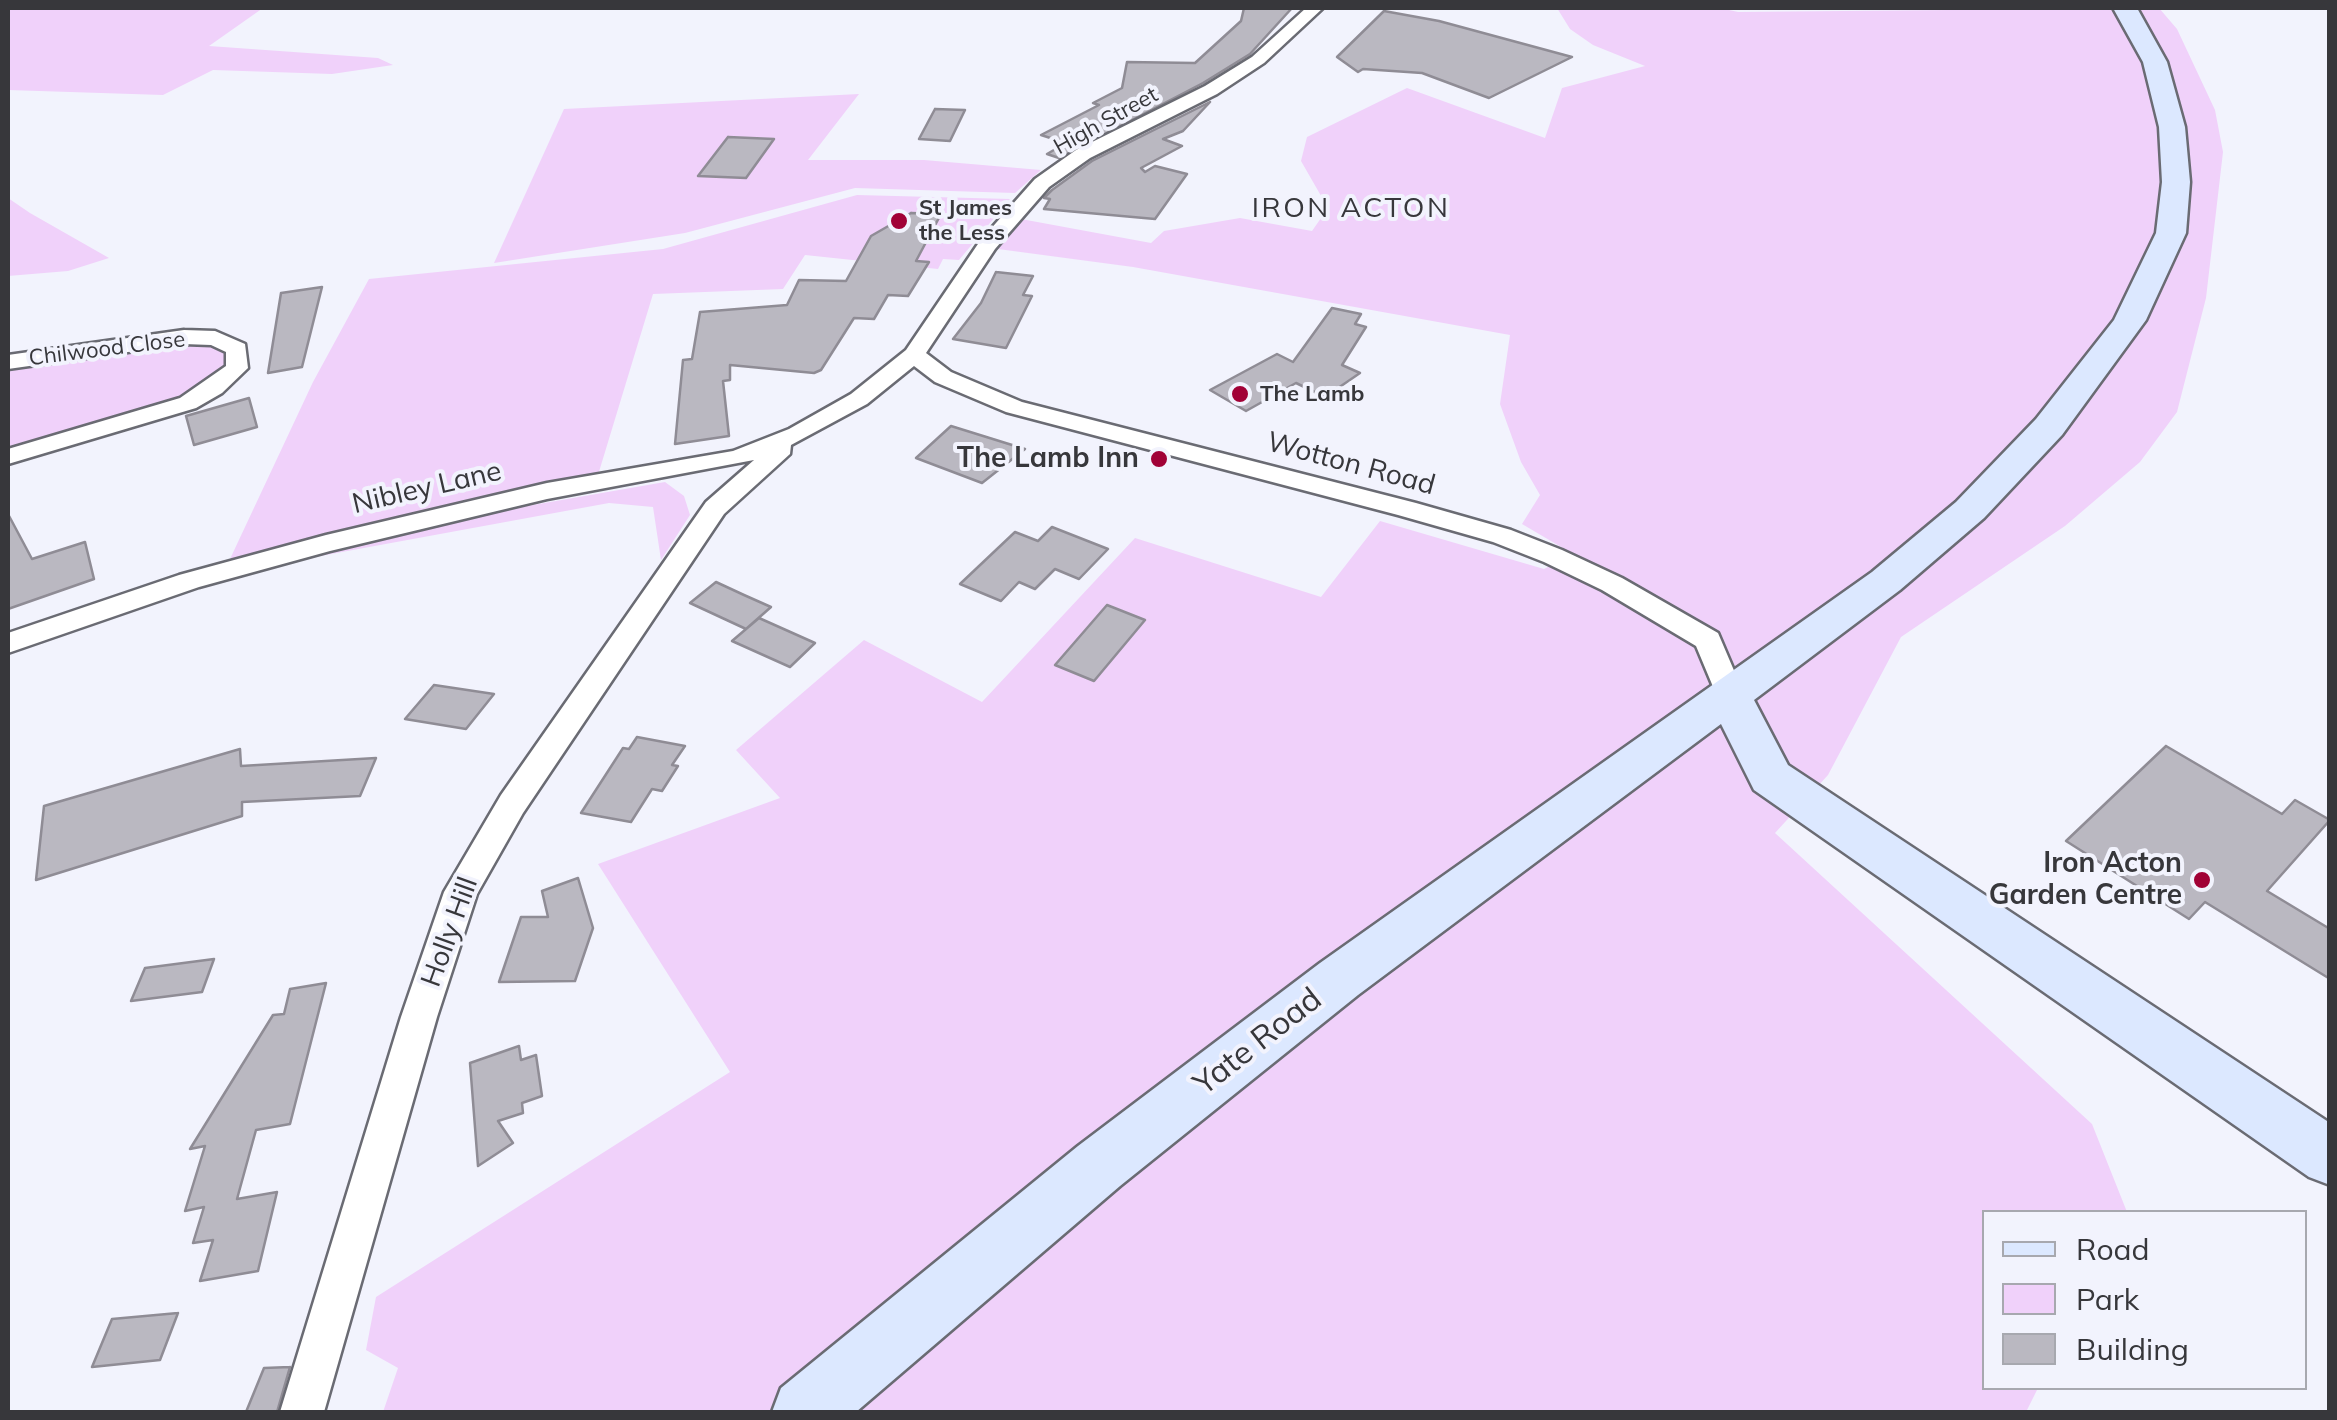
<!DOCTYPE html>
<style>
body{margin:0}
#map{position:relative;width:2337px;height:1420px;overflow:hidden;background:#f2f3fd;font-family:Mulish,sans-serif}
canvas{display:block}
.frame{position:absolute;inset:0;border:10px solid #37373b;pointer-events:none}
.legend{position:absolute;left:1982px;top:1210px;width:325px;height:180px;box-sizing:border-box;background:#f2f3fd;border:2px solid #a7a8af;margin:0;padding:12px 18px;list-style:none;font-size:30px;color:#37373b}
.legend li{display:flex;align-items:center;gap:20px;height:50px}
.legend b{width:50px;border:2px solid #a7a8af}
</style>
<div id="map">
<canvas width="2337" height="1420"></canvas>
<div class="frame"></div>
<ul class="legend">
<li><b style="height:12px;background:#dce8ff"></b>Road</li>
<li><b style="height:28px;background:#f0d1fa"></b>Park</li>
<li><b style="height:28px;background:#bab8c1"></b>Building</li>
</ul>
</div>
<script>
const ctx = document.querySelector('canvas').getContext('2d');
ctx.lineJoin = 'round';
function paint(path, color) { ctx.fillStyle = color; ctx.fill(path, 'evenodd'); }
const shape = rows => new Path2D(rows.map(r => 'M' + r).join(''));
function stroke(path, color, width, dash) { ctx.strokeStyle = color; ctx.lineWidth = width; ctx.lineCap = dash ? 'butt' : 'round'; ctx.setLineDash(dash || []); ctx.stroke(path); }
function drawText(font, color, halo, rows, align = 'center') {
  ctx.font = font + ' Mulish,sans-serif'; ctx.lineWidth = 8; ctx.setLineDash([]); ctx.textBaseline = 'middle'; ctx.strokeStyle = halo; ctx.fillStyle = color; for (const [text, x, y, turn = 0] of rows) {
    ctx.save(); ctx.translate(x, y); ctx.rotate((+turn || 0) * Math.PI / 180); ctx.textAlign = isNaN(turn) ? turn : align; if (halo) ctx.strokeText(text, 0, 0); ctx.fillText(text, 0, 0); ctx.restore();
  }
}
const green = shape([
 [8,8,263,8,209,46,378,58,393,65,332,74,213,70,163,95,8,90],
 [1557,8,1720,8,1738,12,2159,8,2177,29,2215,110,2223,152,2206,298,2177,412,2140,462,2065,526,1901,637,1828,775,1775,833,2092,1124,2127,1212,1984,1212,1984,1388,2038,1388,2026,1412,383,1412,398,1368,366,1350,376,1297,730,1072,598,864,780,798,736,750,864,640,982,702,1135,538,1321,597,1380,521,1544,569,1573,554,1522,524,1540,495,1521,462,1500,404,1510,335,1133,267,998,249,1021,219,1151,243,1164,231,1240,218,1312,231,1328,208,1301,161,1307,137,1407,88,1545,138,1562,88,1645,66,1593,45,1570,29],
 [859,94,808,160,924,160,1041,170,1015,193,855,188,685,233,494,263,564,109],
 [857,195,1010,199,959,260,943,259,938,269,805,255,783,289,653,294,598,475,230,559,313,382,369,279,663,249],
 [8,198,30,213,109,258,68,271,8,276],
 [184,341,218,345,231,359,220,375,202,390,166,405,8,453,8,366],
 [665,482,684,496,690,515,661,560,653,507,609,503,293,561,487,513]
]);
const building = shape([
 [1244,8,1292,8,1250,54,1203,83,1059,158,1047,154,1066,143,1041,135,1099,105,1093,103,1122,88,1127,62,1195,63,1241,21,1244,8],
 [1384,11,1439,21,1572,57,1489,98,1422,73,1363,69,1358,72,1337,57,1384,11],
 [1210,102,1183,131,1163,139,1182,146,1141,168,1145,172,1155,166,1187,174,1155,219,1044,209,1050,199,1044,198,1052,190,1092,161,1210,102],
 [935,109,965,110,950,141,919,139,935,109],
 [728,137,774,139,746,178,698,176,728,137],
 [911,213,941,214,916,261,929,262,908,296,888,295,874,319,854,318,821,370,814,373,730,365,730,380,723,381,729,436,675,444,683,360,692,359,700,312,787,305,799,280,846,281,871,236,911,213],
 [996,272,1033,276,1023,295,1032,296,1006,348,953,339,981,303,996,272],
 [322,287,302,367,268,373,281,293,322,287],
 [1332,308,1361,314,1355,324,1366,327,1342,365,1360,373,1325,397,1296,383,1246,411,1210,390,1277,354,1293,362,1332,308],
 [249,398,257,427,194,445,186,416,249,398],
 [951,426,1025,449,982,483,916,458,951,426],
 [8,514,32,559,85,542,94,579,8,609,8,514],
 [1052,527,1108,549,1079,579,1055,569,1035,589,1019,582,1001,601,960,584,1015,532,1038,541,1052,527],
 [716,582,744,595,771,607,746,629,690,603,716,582],
 [1107,605,1145,620,1094,681,1055,665,1107,605],
 [759,618,815,643,790,667,732,641,759,618],
 [434,685,494,694,466,729,405,719,434,685],
 [637,737,685,746,672,765,678,766,662,791,652,789,631,822,581,813,623,748,629,749,637,737],
 [2166,746,2282,814,2295,800,2330,820,2267,891,2330,929,2330,979,2205,902,2189,919,2066,841,2166,746],
 [240,749,241,766,376,758,360,796,242,802,242,816,36,880,44,806,240,749],
 [578,878,593,928,575,981,499,982,521,917,548,917,542,891,578,878],
 [214,959,202,992,131,1001,145,968,214,959],
 [326,983,290,1124,256,1130,237,1199,277,1192,258,1271,200,1281,213,1240,193,1243,204,1207,185,1211,205,1146,190,1149,273,1015,284,1014,290,989,326,983],
 [519,1046,521,1060,536,1055,542,1096,522,1103,523,1113,498,1121,513,1143,478,1166,470,1063,519,1046],
 [178,1313,160,1360,92,1367,112,1319,178,1313],
 [290,1367,277,1412,246,1412,264,1368,290,1367]
]);
const minor = shape([
 [1306,8,1323,8,1264,63,1217,94,1090,158,1049,187,995,249,926,353,951,372,1022,402,1416,503,1511,530,1562,550,1622,578,1718,633,1744,694,1739,701,1729,705,1719,701,1696,646,1602,590,1544,562,1493,542,1398,515,1006,412,935,382,914,366,867,404,791,445,790,454,724,514,523,813,477,894,437,1017,324,1412,280,1412,401,1017,444,892,501,795,706,502,754,460,547,499,330,551,199,587,8,653,8,633,179,575,326,535,547,483,733,451,789,429,851,394,906,350,980,241,1035,179,1076,150,1205,86,1252,57,1306,8],
 [184,330,215,331,245,344,248,368,222,393,196,408,8,464,8,449,180,398,226,366,226,352,211,345,184,344,8,369,8,355,184,330]
]);
const secondary = shape([
 [2113,8,2137,8,2167,62,2185,127,2190,182,2186,233,2146,320,2062,435,1984,518,1900,590,1754,700,1788,765,2330,1123,2330,1185,2309,1177,1754,790,1721,724,1358,995,1120,1186,856,1412,772,1412,781,1388,1078,1146,1320,963,1872,572,1956,502,2036,419,2114,320,2156,233,2162,182,2159,127,2143,62,2113,8]
]);
const markers = [
 [899,221,10,"#a10136"],
 [1240,394,10,"#a10136"],
 [1159,459,10,"#a10136"],
 [2202,880,10,"#a10136"]
];
const farStreetnames = [
 ["High Street",1106,121,-29],
 ["Chilwood Close",107,349,-7]
];
const farPoinames = [
 ["St James",919,208],
 ["the Less",919,233],
 ["The Lamb",1260,394]
];
const farQuarternames = [
 ["IRON ACTON",1351,209]
];
const poiNames = [
 ["The Lamb Inn",1139,459],
 ["Iron Acton",2182,864],
 ["Garden Centre",2182,896]
];
const streetNames = [
 ["Wotton Road",1351,464,15],
 ["Nibley Lane",427,488,-13],
 ["Holly Hill",450,932,-70]
];
const nearStreetnames = [
 ["Yate Road",1258,1042,-38]
];
paint(green, '#f0d1fa');
paint(building, '#bab8c1');
stroke(building, '#8f8c95', 2.5);
stroke(minor, '#6a6b73', 5);
stroke(secondary, '#6a6b73', 5);
paint(minor, '#fff');
paint(secondary, '#dce8ff');
for (const [x, y, r, color] of markers) { const dot = new Path2D(); dot.arc(x, y, r, 0, 2 * Math.PI); ctx.fillStyle = color; ctx.fill(dot); stroke(dot, '#f2f3fd', 4); }
drawText('22px', '#37373b', '#f2f3fd', farStreetnames);
drawText('bold 22px', '#37373b', '#f2f3fd', farPoinames, 'left');
ctx.letterSpacing = '2.5px';
drawText('28px', '#37373b', '#f2f3fd', farQuarternames);
ctx.letterSpacing = '0px';
drawText('bold 28px', '#37373b', '#f2f3fd', poiNames, 'right');
drawText('28px', '#37373b', '#f2f3fd', streetNames);
drawText('32px', '#37373b', '#f2f3fd', nearStreetnames);
</script>
